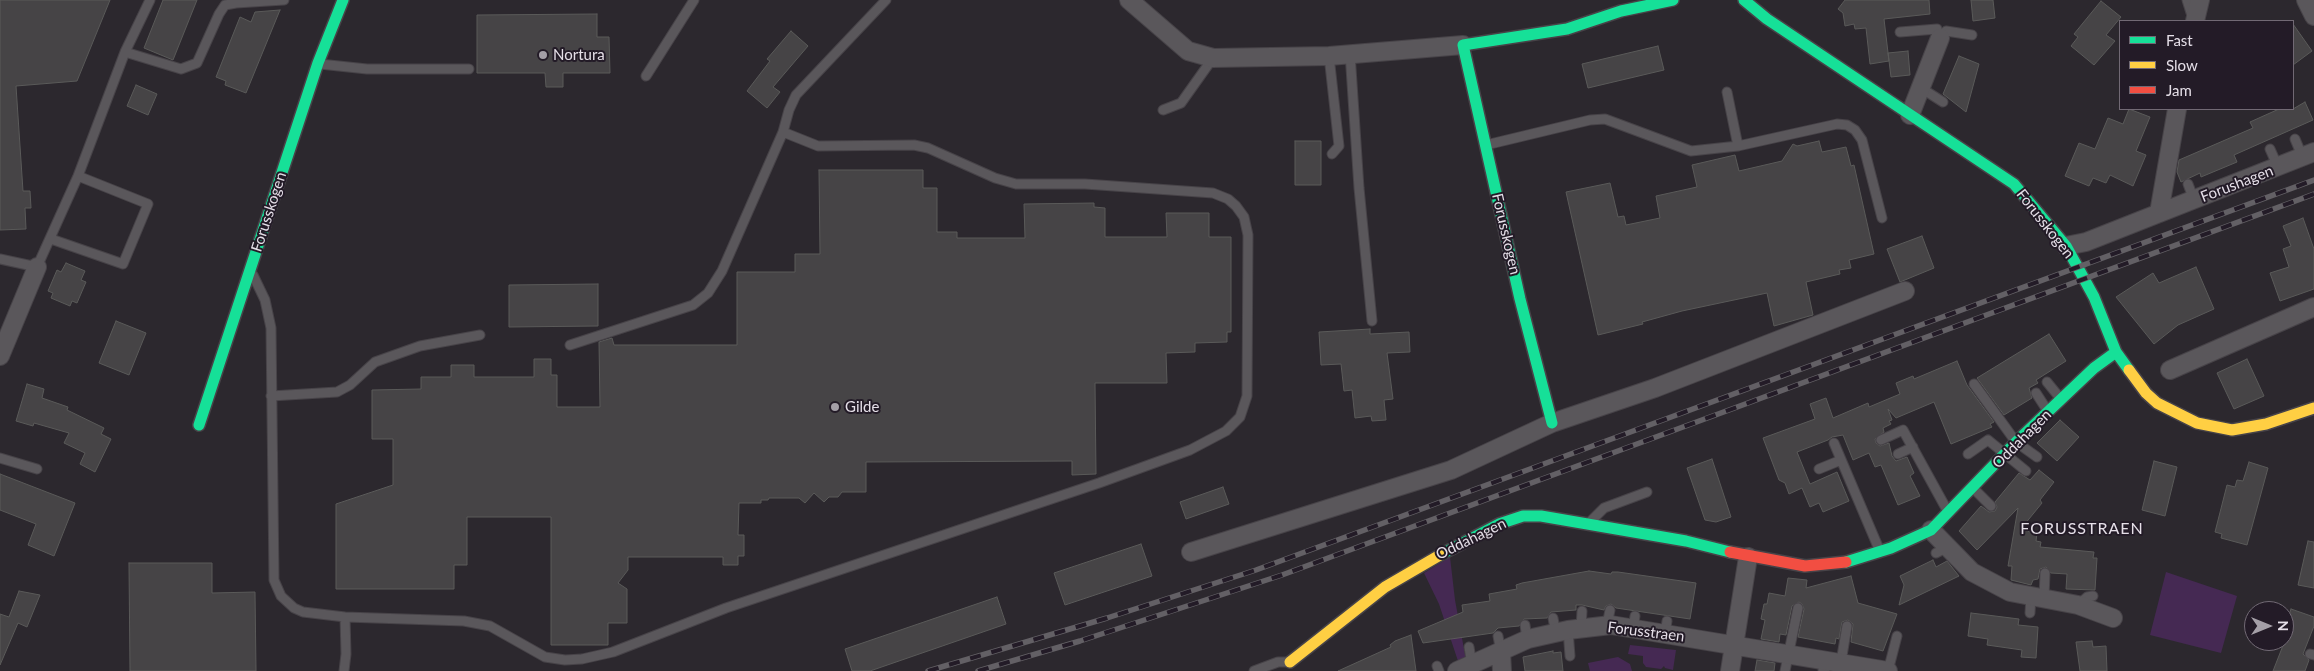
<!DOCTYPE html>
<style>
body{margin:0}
#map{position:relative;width:2314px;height:671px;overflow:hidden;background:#2c282e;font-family:Lato,sans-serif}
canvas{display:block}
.legend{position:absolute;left:2119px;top:20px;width:175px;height:90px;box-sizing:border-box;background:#231b27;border:1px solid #716974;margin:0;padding:6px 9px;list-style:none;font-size:15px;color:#e5dfe8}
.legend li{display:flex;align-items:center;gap:10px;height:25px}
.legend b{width:25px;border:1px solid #716974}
.north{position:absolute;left:2244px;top:601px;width:50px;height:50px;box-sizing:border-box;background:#231b27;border:1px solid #716974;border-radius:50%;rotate:90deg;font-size:14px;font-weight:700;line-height:20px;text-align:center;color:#e5dfe8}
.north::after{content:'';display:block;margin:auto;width:18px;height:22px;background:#a49fa7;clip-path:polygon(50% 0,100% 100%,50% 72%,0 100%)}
</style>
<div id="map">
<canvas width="2314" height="671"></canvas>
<ul class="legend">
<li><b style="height:6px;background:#16e098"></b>Fast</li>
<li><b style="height:6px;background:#ffcf43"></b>Slow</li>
<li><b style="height:6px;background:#f24e42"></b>Jam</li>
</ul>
<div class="north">N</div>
</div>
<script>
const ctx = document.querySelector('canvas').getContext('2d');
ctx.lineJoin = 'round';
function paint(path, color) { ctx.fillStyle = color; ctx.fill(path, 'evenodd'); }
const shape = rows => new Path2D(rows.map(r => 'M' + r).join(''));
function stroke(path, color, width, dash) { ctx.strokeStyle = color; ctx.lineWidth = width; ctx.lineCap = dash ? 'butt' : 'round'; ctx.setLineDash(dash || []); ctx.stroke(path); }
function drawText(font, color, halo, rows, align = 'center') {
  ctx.font = font + ' Lato,sans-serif'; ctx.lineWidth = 4; ctx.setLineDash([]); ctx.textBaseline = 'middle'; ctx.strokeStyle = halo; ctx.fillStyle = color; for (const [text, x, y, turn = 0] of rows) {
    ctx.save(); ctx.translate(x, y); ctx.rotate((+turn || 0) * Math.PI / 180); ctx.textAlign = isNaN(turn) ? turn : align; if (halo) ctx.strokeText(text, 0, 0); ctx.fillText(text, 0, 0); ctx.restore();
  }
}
const green = shape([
 [1450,557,1455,600,1466,660,1459,664,1439,604,1424,573],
 [2166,572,2237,596,2221,653,2150,635],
 [1630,645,1676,650,1673,670,1665,668,1664,666,1661,669,1646,667,1643,663,1643,656,1628,654],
 [1618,657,1630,664,1632,671,1590,671,1588,663]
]);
const building = shape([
 [0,0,110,0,77,81,16,86,23,191,30,191,31,208,25,208,26,229,0,230,0,0],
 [163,0,197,0,173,60,144,48,163,0],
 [1845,0,1929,0,1930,14,1884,19,1889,61,1870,64,1866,28,1855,29,1854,24,1845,26,1843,13,1838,9,1845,0],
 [1971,0,1993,0,1995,18,1973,21,1971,0],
 [2101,1,2121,17,2106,35,2115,41,2094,65,2071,46,2078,37,2074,34,2101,1],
 [280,10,246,93,225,85,226,81,216,77,240,17,251,22,255,12,280,10],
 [597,14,597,37,609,37,610,73,563,73,563,87,546,87,545,73,477,73,477,15,597,14],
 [2293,24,2312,51,2293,65,2293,24],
 [791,31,808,46,773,87,780,92,767,108,747,91,770,61,767,59,791,31],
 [1658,46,1664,70,1588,88,1582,64,1658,46],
 [1908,51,1910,75,1891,77,1888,53,1908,51],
 [1959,56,1979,64,1966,112,1943,94,1959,56],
 [136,85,157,94,148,115,127,106,136,85],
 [2305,102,2313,120,2234,155,2237,162,2201,177,2200,173,2181,182,2177,172,2179,160,2253,128,2250,122,2279,109,2293,109,2305,102],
 [2129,109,2150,117,2136,151,2146,155,2133,186,2110,175,2106,183,2093,178,2089,186,2065,176,2079,143,2095,149,2108,118,2123,124,2129,109],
 [1295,141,1321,141,1321,185,1295,185,1295,141],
 [1819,141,1822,152,1846,147,1851,166,1854,165,1874,254,1849,260,1851,268,1839,270,1840,274,1806,282,1813,315,1774,326,1767,293,1682,311,1642,322,1643,324,1598,335,1566,192,1610,183,1618,217,1624,216,1626,225,1660,218,1656,196,1697,187,1692,165,1735,155,1739,171,1782,161,1793,144,1797,146,1819,141],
 [819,170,923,170,923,188,937,188,937,232,957,232,957,238,1025,238,1024,204,1094,203,1094,207,1105,208,1105,237,1167,237,1166,213,1209,213,1209,237,1231,237,1231,332,1227,332,1227,342,1195,343,1195,352,1166,353,1167,383,1095,383,1096,474,1072,475,1072,461,866,462,866,492,842,492,838,497,829,497,824,502,814,493,805,503,799,498,769,498,768,500,761,500,761,503,739,503,738,535,744,535,744,556,738,556,738,565,723,565,723,557,628,557,628,570,618,583,627,589,627,623,608,623,608,645,551,645,551,517,467,517,467,565,454,565,454,589,336,589,336,504,393,485,393,439,372,439,372,390,421,389,421,377,451,377,451,365,474,365,474,377,534,377,534,359,551,359,551,375,557,375,557,407,600,407,599,342,612,338,614,345,737,345,737,272,795,272,795,254,820,254,819,170],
 [2303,218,2314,249,2314,289,2280,301,2270,273,2289,267,2283,249,2291,246,2283,226,2303,218],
 [1922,236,1934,268,1900,282,1887,249,1922,236],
 [66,263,85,271,81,280,86,282,77,303,72,301,70,306,51,298,53,293,48,291,57,270,61,272,66,263],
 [2196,267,2214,309,2178,325,2154,344,2116,297,2153,273,2159,283,2196,267],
 [598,284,598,326,509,327,509,285,598,284],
 [116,321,146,333,129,375,99,363,116,321],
 [1370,329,1370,334,1409,332,1410,352,1387,353,1393,399,1384,400,1386,420,1372,421,1371,416,1355,418,1352,390,1344,391,1341,364,1321,365,1319,332,1370,329],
 [2049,334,2066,361,2036,380,2038,383,2029,388,2032,398,2004,415,1977,378,2049,334],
 [2247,359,2264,396,2234,409,2217,373,2247,359],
 [1957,361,1967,385,1994,422,1990,424,1992,427,1951,444,1934,402,1896,418,1888,409,1892,420,1889,421,1891,424,1883,428,1884,432,1875,439,1876,443,1880,446,1889,443,1892,456,1896,461,1907,457,1914,473,1910,476,1920,496,1898,505,1881,465,1875,467,1869,453,1853,460,1843,435,1832,437,1828,440,1797,452,1810,484,1837,472,1849,501,1823,512,1819,503,1810,507,1802,488,1789,494,1785,483,1779,480,1763,438,1815,419,1810,404,1826,398,1833,418,1868,403,1869,407,1900,394,1896,383,1913,376,1914,379,1957,361],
 [27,384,44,389,42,398,68,407,67,410,104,428,101,434,111,439,95,472,80,464,85,453,64,443,69,433,34,423,33,426,16,421,27,384],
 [2060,420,2079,437,2057,461,2037,443,2060,420],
 [1712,459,1731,517,1716,522,1705,520,1687,468,1712,459],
 [2154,461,2177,467,2165,516,2142,510,2154,461],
 [2249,462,2268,468,2247,545,2221,538,2222,534,2215,532,2227,485,2235,487,2237,480,2243,481,2249,462],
 [2039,470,2054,482,2040,500,2042,503,2020,530,2037,533,2036,541,2041,542,2040,547,2094,552,2093,558,2097,558,2095,590,2066,589,2067,574,2051,573,2046,567,2040,569,2038,579,2033,580,2031,585,2011,580,2012,566,2008,566,2018,508,1977,550,1959,531,1981,506,1989,512,1995,511,1997,507,1995,502,2019,473,2030,480,2039,470],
 [0,474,75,503,54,556,28,545,36,524,0,510,0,474],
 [1223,487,1229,504,1186,519,1180,502,1223,487],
 [2308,541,2314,542,2314,588,2298,585,2308,541],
 [1141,544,1152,576,1065,605,1054,573,1141,544],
 [1933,560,1936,567,1947,561,1959,576,1899,605,1904,585,1900,576,1933,560],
 [129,563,212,563,212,593,255,592,256,671,130,671,129,563],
 [1589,571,1611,574,1612,572,1618,572,1696,583,1690,619,1616,608,1611,604,1606,606,1604,610,1582,605,1576,605,1576,610,1551,612,1547,618,1524,619,1519,626,1498,628,1493,633,1423,643,1418,631,1463,612,1462,605,1490,601,1489,594,1517,589,1516,585,1522,583,1589,571],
 [1851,576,1858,603,1897,614,1883,651,1851,642,1853,624,1848,620,1842,622,1839,639,1836,638,1835,644,1798,637,1804,609,1802,604,1799,602,1792,606,1786,635,1780,634,1779,642,1761,639,1765,620,1761,619,1764,604,1767,604,1769,593,1785,596,1788,578,1807,580,1806,588,1851,576],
 [19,591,40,595,27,627,18,623,0,665,0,614,9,617,19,591],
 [997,597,1006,624,870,671,852,671,845,649,997,597],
 [2291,609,2314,617,2314,626,2303,654,2309,660,2305,671,2273,671,2284,643,2284,616,2288,618,2291,609],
 [1971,613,2019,619,2018,625,2038,627,2036,658,2021,657,2022,650,1987,645,1988,639,1968,636,1971,613],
 [1411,635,1416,671,1338,671,1391,647,1390,645,1395,641,1411,635],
 [2092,641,2093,647,2106,646,2107,671,2080,671,2076,642,2092,641],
 [1553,651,1553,653,1561,652,1563,671,1525,671,1523,657,1553,651],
 [1757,660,1775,663,1774,671,1755,671,1757,660]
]);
const lane = shape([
 [2187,0,2193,19],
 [1900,32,1937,29,1940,38,1946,31,1972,35],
 [125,52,181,69,197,63,219,14,225,5,236,3,284,0],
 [1350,53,1359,188,1372,321],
 [1329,56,1339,146,1332,154],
 [320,64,367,69,469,69],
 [646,76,694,0],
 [1921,88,1943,102],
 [1727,92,1738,146],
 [1163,110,1181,103,1213,58],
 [2295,139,2303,158],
 [1486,145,1590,120,1605,119,1691,151,1738,146,1837,124,1847,125,1855,130,1862,140,1882,218],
 [2270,149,2278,167],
 [2188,184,2194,200],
 [51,239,123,264,148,204,78,176],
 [0,259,37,267,78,176,125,52,150,0],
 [253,275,265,300,271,328,274,580,281,596,294,608,303,612,345,617,464,621,490,626,545,657,565,660,582,659,613,652,726,608,1099,483,1190,450,1226,431,1240,417,1247,396,1248,235,1244,217,1236,206,1228,199,1213,193,1085,184,1016,184,995,178,928,148,914,145,818,146,783,132],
 [570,345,693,305,708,293,722,271,783,132,789,110,796,95,886,0],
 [2047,382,2060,398],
 [1974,384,2016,442,2037,457],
 [2036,393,2047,410],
 [271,396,337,392,350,385,375,362,420,346,480,335],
 [1881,440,1903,430,1947,510],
 [1834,443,1879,549],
 [1898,454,1913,447],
 [1968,454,1988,440,2026,471],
 [0,458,37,469],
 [1819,469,1841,460],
 [1973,488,1991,506],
 [1590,522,1604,508,1647,492],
 [1936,553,1948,547],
 [2044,598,2045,573],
 [2078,605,2087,597,2093,596],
 [2030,613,2031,596],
 [1553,618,1556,634],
 [1525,625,1527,639],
 [1607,625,1610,610],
 [1581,628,1582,611],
 [1633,629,1635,616],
 [1568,630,1570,656],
 [1665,634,1667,621],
 [1498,636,1501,652],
 [1469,647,1472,665],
 [2310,654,2314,655],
 [1841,662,1847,626],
 [1437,666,1439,671],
 [1823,670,1825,671],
 [344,671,346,654,345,617],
 [1254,671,1278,662,1290,662],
 [1785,671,1798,608],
 [1888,671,1897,636]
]);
const street = shape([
 [1129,0,1188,51,1213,58,1329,56,1463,45],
 [2306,0,2314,16],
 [2195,21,2200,0],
 [1910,115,1940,38],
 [2159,213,2177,109],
 [2066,246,2086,242,2314,152],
 [0,356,37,267],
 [2170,370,2314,307],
 [1931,530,1972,572,2010,592,2078,605,2113,618],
 [1191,552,1451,470,1552,423,1655,388,1905,291],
 [1501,652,1502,671],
 [1457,671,1528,639,1568,630,1611,625,1888,671],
 [1730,671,1748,557]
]);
const fast = shape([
 [1744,0,1767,19,2014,184,2066,246,2094,297,2116,352,2129,370],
 [1552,423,1520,299,1463,45,1567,29,1621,11,1673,0],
 [199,425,318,63,343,0],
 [1440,555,1499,524,1523,516,1541,516,1686,541,1730,552],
 [1846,562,1891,548,1931,530,2016,442,2094,368,2116,352]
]);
const slow = shape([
 [2129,370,2146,393,2157,403,2197,423,2232,430,2266,424,2314,408],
 [1290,662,1385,587,1440,555]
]);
const jam = shape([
 [1730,552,1805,566,1846,562]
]);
const rail = shape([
 [928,671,1107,618,1256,570,2314,180],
 [978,671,1080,641,1282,575,2314,194]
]);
const markers = [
 [543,55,5,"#a49fa7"],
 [835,407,5,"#a49fa7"]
];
const poiNames = [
 ["Nortura",553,55],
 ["Gilde",845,407]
];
const streetNames = [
 ["Forushagen",2237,184,-21],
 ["Forusskogen",269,212,-72],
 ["Forusskogen",2045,224,52],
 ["Forusskogen",1506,234,77],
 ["Oddahagen",2022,439,-45],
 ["Oddahagen",1471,539,-26],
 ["Forusstraen",1646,632,7]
];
const neighbourhoodNames = [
 ["FORUSSTRAEN",2082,529]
];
paint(green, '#452953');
paint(building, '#464446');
stroke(building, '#5a5a59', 1);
stroke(lane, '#474348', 11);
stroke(street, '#474348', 20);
stroke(fast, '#474348', 14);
stroke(slow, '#474348', 14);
stroke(jam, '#474348', 14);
stroke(lane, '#5a575b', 9);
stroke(street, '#5a575b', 18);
stroke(fast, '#16e098', 11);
stroke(slow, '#ffcf43', 11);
stroke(jam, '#f24e42', 11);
stroke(rail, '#636065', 5.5);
stroke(rail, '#231b27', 4, [11]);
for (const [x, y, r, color] of markers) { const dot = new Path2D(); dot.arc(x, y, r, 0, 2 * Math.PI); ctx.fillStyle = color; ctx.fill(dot); stroke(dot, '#231b27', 2); }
drawText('15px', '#e5dfe8', '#231b27', poiNames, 'left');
drawText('15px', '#e5dfe8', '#231b27', streetNames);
ctx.letterSpacing = '1px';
drawText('16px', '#e5dfe8', '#231b27', neighbourhoodNames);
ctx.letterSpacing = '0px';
</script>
